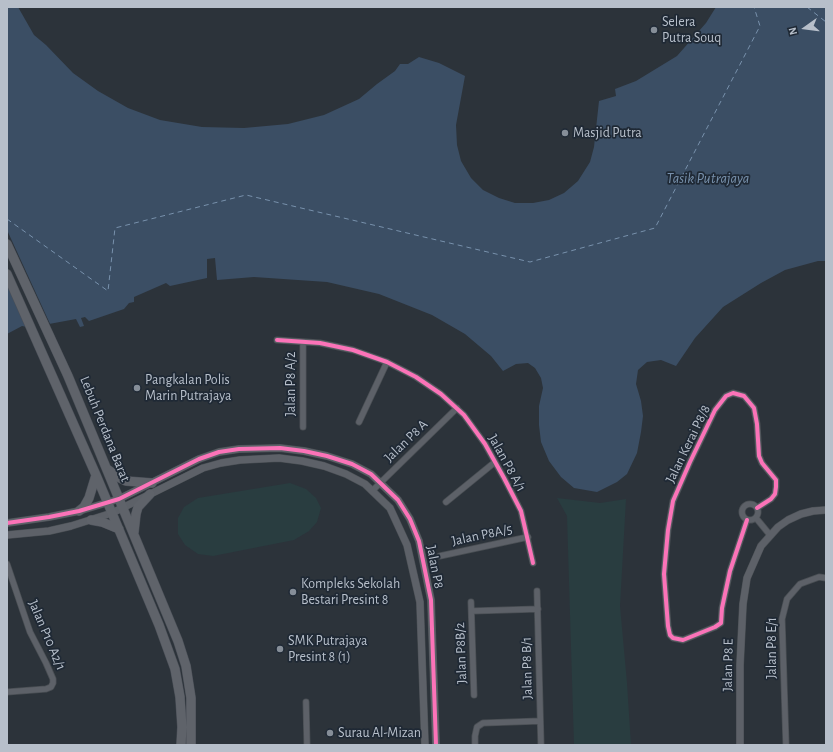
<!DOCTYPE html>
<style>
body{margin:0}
#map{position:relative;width:833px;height:752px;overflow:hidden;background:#2c333a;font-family:"Alegreya Sans",sans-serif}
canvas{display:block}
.frame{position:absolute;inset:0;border:8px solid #b7bfca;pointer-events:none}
.north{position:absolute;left:785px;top:8px;width:40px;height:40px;-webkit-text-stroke:3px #1f2935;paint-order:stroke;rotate:256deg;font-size:11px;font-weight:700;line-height:16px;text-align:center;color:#b7bfca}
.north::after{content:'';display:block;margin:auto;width:14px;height:18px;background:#b7bfca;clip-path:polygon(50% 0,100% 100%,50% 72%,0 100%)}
</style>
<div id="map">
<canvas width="833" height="752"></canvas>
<div class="frame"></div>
<div class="north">N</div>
</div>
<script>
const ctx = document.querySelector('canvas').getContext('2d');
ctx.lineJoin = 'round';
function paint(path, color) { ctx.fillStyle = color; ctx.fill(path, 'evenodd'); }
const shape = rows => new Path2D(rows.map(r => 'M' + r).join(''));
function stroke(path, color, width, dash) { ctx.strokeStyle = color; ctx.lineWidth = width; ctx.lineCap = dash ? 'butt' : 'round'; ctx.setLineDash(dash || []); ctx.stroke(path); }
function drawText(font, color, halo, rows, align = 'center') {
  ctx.font = font + ' "Alegreya Sans",sans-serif'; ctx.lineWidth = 3.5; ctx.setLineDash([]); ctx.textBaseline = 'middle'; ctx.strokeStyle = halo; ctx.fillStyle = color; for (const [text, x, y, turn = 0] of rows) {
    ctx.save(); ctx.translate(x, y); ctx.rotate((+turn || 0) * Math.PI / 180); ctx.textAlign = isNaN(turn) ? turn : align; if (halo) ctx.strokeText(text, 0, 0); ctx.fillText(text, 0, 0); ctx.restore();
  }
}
const green = shape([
 [290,483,306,489,316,498,321,508,317,522,309,531,294,540,213,556,198,554,185,545,178,534,178,518,184,507,198,498],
 [557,498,600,503,626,499,620,606,627,683,631,745,574,745,567,516]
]);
const water = shape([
 [7,7,18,7,34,35,46,45,73,73,98,91,128,108,160,120,202,127,244,128,288,124,324,115,359,99,377,84,395,71,400,64,408,64,419,57,439,63,465,76,456,125,457,145,461,161,471,178,483,190,499,198,515,203,533,203,549,200,564,193,578,181,590,162,594,147,599,101,616,96,615,89,636,81,677,56,706,23,716,7,826,7,826,261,818,261,785,270,761,283,723,307,695,338,676,366,661,360,647,362,638,370,636,384,641,401,643,416,641,432,637,453,627,474,617,482,597,492,574,488,561,477,549,461,541,442,539,425,539,406,543,388,541,378,535,368,528,363,516,364,503,371,491,356,465,334,432,315,379,294,327,282,254,277,217,280,215,258,207,259,207,278,170,286,166,283,134,297,134,302,129,303,124,309,89,321,85,317,81,318,84,326,80,327,76,319,49,324,38,329,22,326,7,334]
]);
const pier = shape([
 [7,230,51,326,39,331,28,329,7,283]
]);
const ferry = shape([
 [807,7,826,22],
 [7,219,108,291,115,228,246,195,530,262,655,228,760,26,754,7]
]);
const minor = shape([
 [277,340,320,343,353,350,387,362,416,377,441,394,464,415,485,444,504,478,521,511,533,563],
 [359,422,387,362],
 [303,427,303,342],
 [372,491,457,408],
 [446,502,495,462],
 '742 512a8 8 0 1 1 16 0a8 8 0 1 1-16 0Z',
 [756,518,770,535],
 [747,520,730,571,722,608,721,623,715,627,683,640,673,638,670,635,668,626,664,574,668,530,673,501,690,462,715,410,726,396,733,393,744,396,754,408,757,424,759,456,762,463,776,480,776,487,775,494,771,499,757,508],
 [440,556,528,537],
 [7,564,30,632,46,663,53,679,53,683,51,687,46,689,7,692],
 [537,591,541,745],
 [471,602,474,695],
 [472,611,538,609],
 [306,702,307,745],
 [475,745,475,736,477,727,483,723,540,721],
 [786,745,782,619,787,599,800,584,819,577,826,578]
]);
const tertiary = shape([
 [7,523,49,517,79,511,119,499,199,459,219,452,239,449,280,448,304,451,327,456,352,464,371,474,398,500,410,519,419,541,431,600,436,745],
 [7,535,49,531,71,526,112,513,203,468,221,463,240,460,279,458,302,461,324,466,346,474,365,484,390,508,407,545,420,602,425,745],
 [740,745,740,665,743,604,747,578,761,546,778,527,788,520,801,514,813,511,826,510]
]);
const primary = shape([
 [7,244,68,376,178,641,186,666,191,698,191,745],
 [7,274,96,475,159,625,175,669,180,697,182,727,181,745],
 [107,469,118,477,126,481,152,483],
 [79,511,84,507,89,498,96,475],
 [91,520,102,522,119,529],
 [134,532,136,514,138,507,150,494]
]);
const cycleway = shape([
 [277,340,320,343,353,350,387,362,416,377,441,394,464,415,485,444,504,478,521,511,533,563],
 [747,520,730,571,722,608,721,623,715,627,683,640,673,638,670,635,668,626,664,574,668,530,673,501,690,462,715,410,726,396,733,393,744,396,754,408,757,424,759,456,762,463,776,480,776,487,775,494,771,499,757,508],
 [7,523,49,517,79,511,119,499,199,459,219,452,239,449,280,448,304,451,327,456,352,464,371,474,398,500,410,519,419,541,431,600,436,745]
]);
const markers = [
 [654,30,4,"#868e98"],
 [565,133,4,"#868e98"],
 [137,388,4,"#868e98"],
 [293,592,4,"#868e98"],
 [280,649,4,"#868e98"],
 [330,733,4,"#868e98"]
];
const poiNames = [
 ["Selera",662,22],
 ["Putra Souq",662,38],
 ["Masjid Putra",573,133],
 ["Pangkalan Polis",145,380],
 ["Marin Putrajaya",145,396],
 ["Kompleks Sekolah",301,584],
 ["Bestari Presint 8",301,600],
 ["SMK Putrajaya",288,641],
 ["Presint 8 (1)",288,657],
 ["Surau Al-Mizan",338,733]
];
const streetNames = [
 ["Jalan P8 A/2",291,384,-90],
 ["Lebuh Perdana Barat",105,429,68],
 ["Jalan P8 A",406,441,-44],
 ["Jalan Kerai P8/8",688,444,-64],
 ["Jalan P8 A/1",507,463,61],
 ["Jalan P8A/5",482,535,-12],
 ["Jalan P8",435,567,79],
 ["Jalan P10 A2/1",47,635,67],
 ["Jalan P8 E/1",772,648,-90],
 ["Jalan P8B/2",461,653,-92],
 ["Jalan P8 E",728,665,-89],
 ["Jalan P8 B/1",527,668,-91]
];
const waterNames = [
 ["Tasik Putrajaya",708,178]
];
paint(green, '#293d40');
paint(water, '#3b4e64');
paint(pier, '#2c333a');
stroke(ferry, '#7891ac', 1, [5, 4]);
stroke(minor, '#4a4f54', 7);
stroke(tertiary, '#4a4f54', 8);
stroke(primary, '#4a4f57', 10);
stroke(minor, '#5d6168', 5.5);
stroke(tertiary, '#5d6168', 7);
stroke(primary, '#5f636a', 9);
stroke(cycleway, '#fb73b8', 4);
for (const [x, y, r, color] of markers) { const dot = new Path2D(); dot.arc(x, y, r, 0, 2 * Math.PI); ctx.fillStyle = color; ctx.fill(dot); stroke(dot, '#1f2935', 1.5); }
drawText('14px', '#b7bfca', '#1f2935', poiNames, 'left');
drawText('14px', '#b7bfca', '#1f2935', streetNames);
drawText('italic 15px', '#7891ac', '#1f2935', waterNames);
</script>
